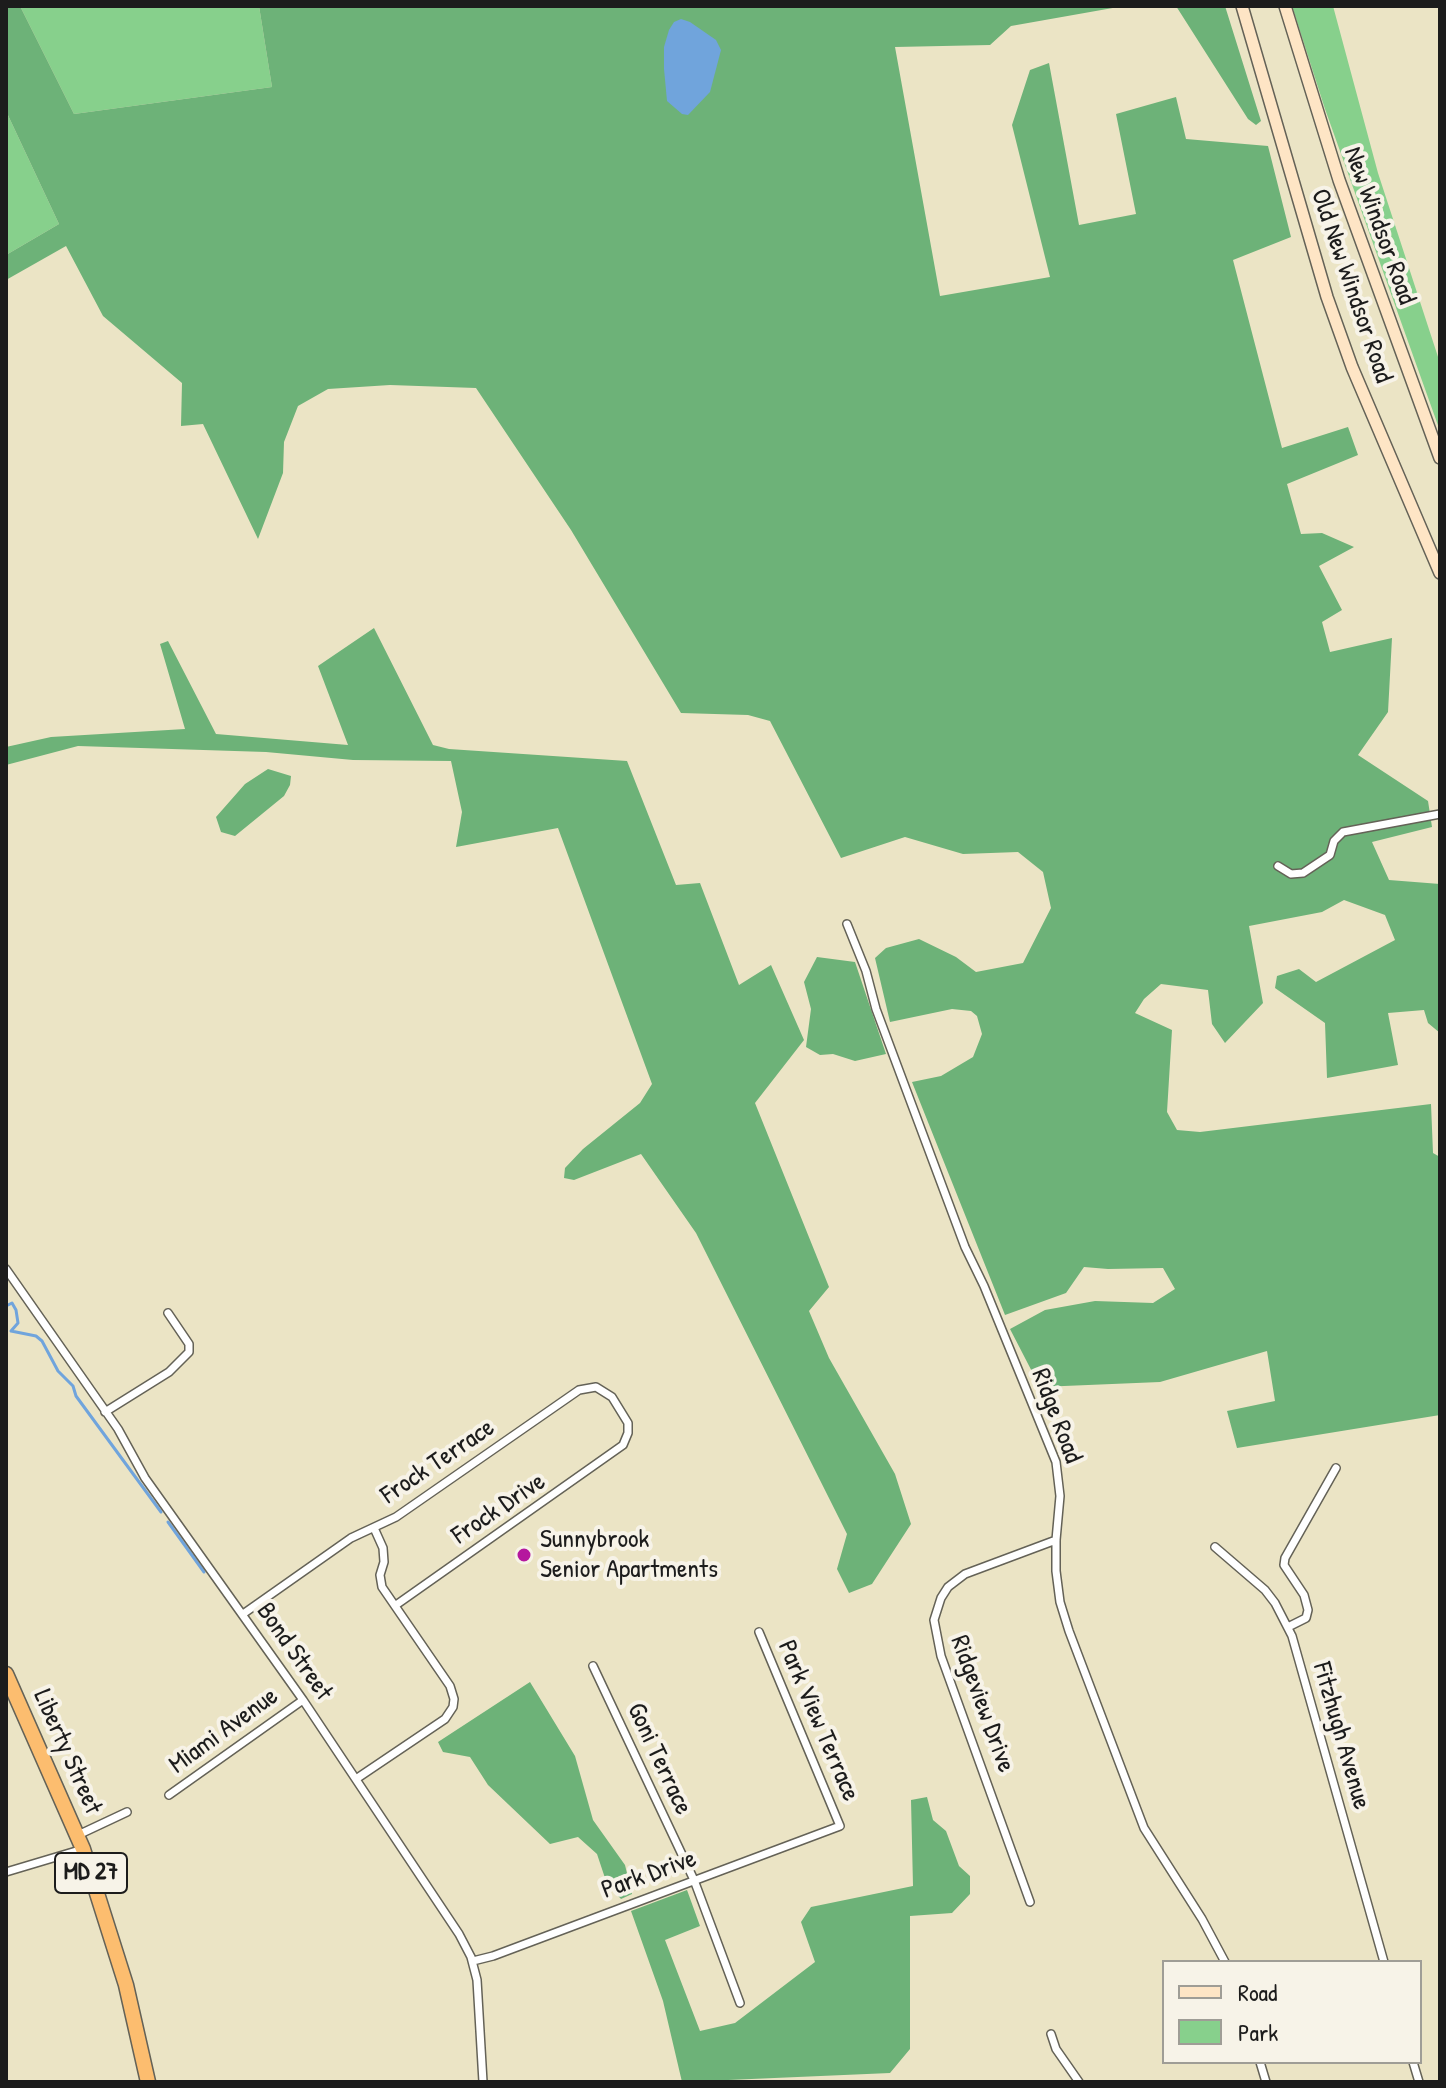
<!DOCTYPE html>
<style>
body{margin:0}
#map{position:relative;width:1446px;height:2088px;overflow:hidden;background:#ebe4c5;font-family:"Patrick Hand",sans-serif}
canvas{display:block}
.frame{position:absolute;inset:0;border:8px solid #1c1c1c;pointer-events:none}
.legend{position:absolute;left:1162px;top:1960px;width:260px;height:104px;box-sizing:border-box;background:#f7f3e8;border:2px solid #9f9d96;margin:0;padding:10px 14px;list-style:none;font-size:24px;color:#1c1c1c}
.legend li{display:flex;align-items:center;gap:16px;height:40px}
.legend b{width:40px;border:2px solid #9f9d96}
</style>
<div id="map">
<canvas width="1446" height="2088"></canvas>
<div class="frame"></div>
<ul class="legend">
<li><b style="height:10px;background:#fee5c5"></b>Road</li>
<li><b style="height:22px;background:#87d08c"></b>Park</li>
</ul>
</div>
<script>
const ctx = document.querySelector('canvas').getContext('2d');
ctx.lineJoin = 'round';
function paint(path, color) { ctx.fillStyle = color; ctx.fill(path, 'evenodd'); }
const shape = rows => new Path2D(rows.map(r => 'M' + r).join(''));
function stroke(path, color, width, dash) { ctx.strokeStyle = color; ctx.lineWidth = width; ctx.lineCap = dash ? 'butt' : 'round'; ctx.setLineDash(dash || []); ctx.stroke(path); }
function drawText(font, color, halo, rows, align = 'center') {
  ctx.font = font + ' "Patrick Hand",sans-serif'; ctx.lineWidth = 8; ctx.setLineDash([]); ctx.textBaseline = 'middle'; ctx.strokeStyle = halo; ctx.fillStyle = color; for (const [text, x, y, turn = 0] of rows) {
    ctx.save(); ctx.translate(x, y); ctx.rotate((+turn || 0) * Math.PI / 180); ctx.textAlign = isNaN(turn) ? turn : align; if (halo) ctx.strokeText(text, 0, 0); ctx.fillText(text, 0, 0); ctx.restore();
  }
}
const green = shape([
 [20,6,259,6,272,87,74,114],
 [1292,6,1333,6,1378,173,1440,363,1440,431,1325,109],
 [6,111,59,224,6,255]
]);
const forest = shape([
 [6,6,20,6,74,114,272,87,259,6,1124,6,1011,26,990,45,895,47,940,296,1050,277,1012,125,1030,70,1049,63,1079,225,1136,214,1116,114,1176,97,1186,139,1268,146,1291,237,1233,260,1282,448,1348,427,1358,455,1287,484,1301,534,1322,533,1354,547,1319,566,1342,610,1322,622,1330,652,1392,638,1388,712,1358,755,1428,801,1432,827,1372,842,1389,880,1440,884,1440,1033,1428,1023,1424,1010,1388,1013,1398,1065,1327,1078,1325,1023,1275,988,1277,976,1299,969,1316,982,1395,940,1385,915,1344,900,1322,912,1249,926,1263,1003,1225,1043,1212,1024,1208,990,1161,984,1144,999,1135,1013,1172,1030,1167,1112,1177,1130,1200,1132,1431,1104,1433,1153,1440,1157,1440,1415,1237,1448,1227,1411,1275,1401,1267,1351,1160,1382,1040,1387,1010,1329,1045,1310,1095,1301,1153,1303,1175,1289,1163,1268,1108,1269,1084,1267,1066,1293,1005,1315,912,1082,941,1076,973,1057,982,1034,977,1016,971,1011,952,1009,890,1022,875,958,886,948,919,939,956,957,976,972,1023,963,1051,908,1043,872,1018,852,963,854,905,837,841,858,770,721,748,715,681,713,571,530,476,388,390,385,328,389,298,406,284,442,283,473,258,539,203,424,181,426,182,383,103,316,66,246,6,280,6,255,59,224,6,111],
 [1176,6,1225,6,1261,121,1256,125,1248,119],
 [374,628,433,745,449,749,627,761,676,885,700,883,739,985,771,965,804,1040,755,1103,829,1287,809,1311,829,1358,895,1474,911,1524,872,1584,849,1593,837,1569,847,1534,696,1233,641,1154,574,1180,564,1178,565,1168,583,1149,640,1103,652,1084,558,828,456,847,462,812,451,761,353,760,266,752,78,746,6,765,6,747,51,737,185,729,160,644,168,641,216,734,348,745,318,666],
 [268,769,291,776,290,785,284,796,235,836,221,832,216,817,245,784],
 [817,957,855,962,886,1054,855,1061,833,1054,820,1055,806,1047,811,1009,804,982],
 [530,1682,575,1756,593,1820,625,1865,632,1894,621,1899,607,1884,597,1854,578,1837,550,1844,488,1785,470,1757,443,1752,438,1742],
 [927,1797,933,1820,946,1831,959,1866,970,1876,970,1894,952,1913,910,1916,910,2049,890,2073,682,2082,663,2001,631,1911,687,1890,700,1926,665,1940,700,2031,735,2023,815,1962,801,1922,811,1907,913,1886,911,1800]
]);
const water = shape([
 [681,19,690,22,716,40,721,50,710,92,688,115,682,114,667,101,664,69,664,47,669,30,674,22]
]);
const stream = shape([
 [6,1306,12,1303,16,1310,18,1323,11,1331,36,1336,42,1341,58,1371,73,1386,76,1396,161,1512],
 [168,1522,204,1572]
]);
const street = shape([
 [1278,866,1291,874,1303,873,1330,855,1334,841,1343,832,1440,814],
 [847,924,866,971,876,1009,965,1247,984,1286,1056,1462,1060,1496,1056,1540,1056,1571,1060,1602,1069,1631,1144,1828,1202,1919,1225,1962],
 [6,1269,118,1429,145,1478,303,1700,459,1934,471,1957,477,1980,483,2082],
 [105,1412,169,1372,189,1352,189,1344,168,1313],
 [1215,1547,1265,1590,1275,1603,1292,1636,1384,1962],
 [243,1614,351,1538,396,1517,579,1390,596,1387,612,1397,628,1423,628,1433,623,1445,396,1605],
 [1288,1627,1306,1618,1308,1610,1304,1595,1284,1565,1285,1558,1336,1468],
 [593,1666,694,1880,740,2003],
 [356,1779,445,1719,453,1707,454,1699,450,1686,382,1587,380,1575,384,1562,383,1548,374,1528],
 [169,1795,303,1700],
 [78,1835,127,1812],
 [6,1872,83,1849],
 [1030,1902,941,1656,934,1620,941,1598,948,1587,965,1574,1056,1540],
 [473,1961,493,1956,840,1826,759,1632],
 [1051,2034,1056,2049,1079,2082],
 [1260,2062,1266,2082],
 [1413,2062,1419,2082]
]);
const secondary = shape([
 [1242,6,1327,297,1352,367,1440,573],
 [1285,6,1339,180,1440,458]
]);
const highway = shape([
 [6,1674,83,1849,126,1985,148,2082]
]);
const markers = [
 [524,1555,8,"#b5179e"]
];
const shields = [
 [91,1873,72]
];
const shieldNames = [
 ["MD 27",91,1873]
];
const streetNames = [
 ["New Windsor Road",1379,226,70],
 ["Old New Windsor Road",1351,286,71],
 ["Ridge Road",1056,1416,69],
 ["Frock Terrace",438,1462,-34],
 ["Frock Drive",499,1509,-34],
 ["Bond Street",294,1652,55],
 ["Ridgeview Drive",982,1704,70],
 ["Park View Terrace",818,1721,67],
 ["Miami Avenue",224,1731,-36],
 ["Fitzhugh Avenue",1341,1736,74],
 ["Liberty Street",67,1752,66],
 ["Goni Terrace",659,1759,65],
 ["Park Drive",649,1875,-20]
];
const poiNames = [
 ["Sunnybrook",540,1540],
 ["Senior Apartments",540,1570]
];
paint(green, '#87d08c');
paint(forest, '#6db278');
paint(water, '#70a4dc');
stroke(stream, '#70a4dc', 3);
stroke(street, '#646257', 10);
stroke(secondary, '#646257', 14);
stroke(highway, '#646257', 17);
stroke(street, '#fff', 7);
stroke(secondary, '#fee5c5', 11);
stroke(highway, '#fcbd6f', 14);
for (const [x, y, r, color] of markers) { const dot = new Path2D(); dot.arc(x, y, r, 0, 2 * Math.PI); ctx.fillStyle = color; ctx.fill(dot); stroke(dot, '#f7f3e8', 3); }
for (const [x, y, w] of shields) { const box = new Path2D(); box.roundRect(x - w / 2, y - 20, w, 40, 6); ctx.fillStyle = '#f7f3e8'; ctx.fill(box); stroke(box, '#1c1c1c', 2); }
drawText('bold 24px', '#1c1c1c', null, shieldNames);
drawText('26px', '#1c1c1c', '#f7f3e8', streetNames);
drawText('26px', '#1c1c1c', '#f7f3e8', poiNames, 'left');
</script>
